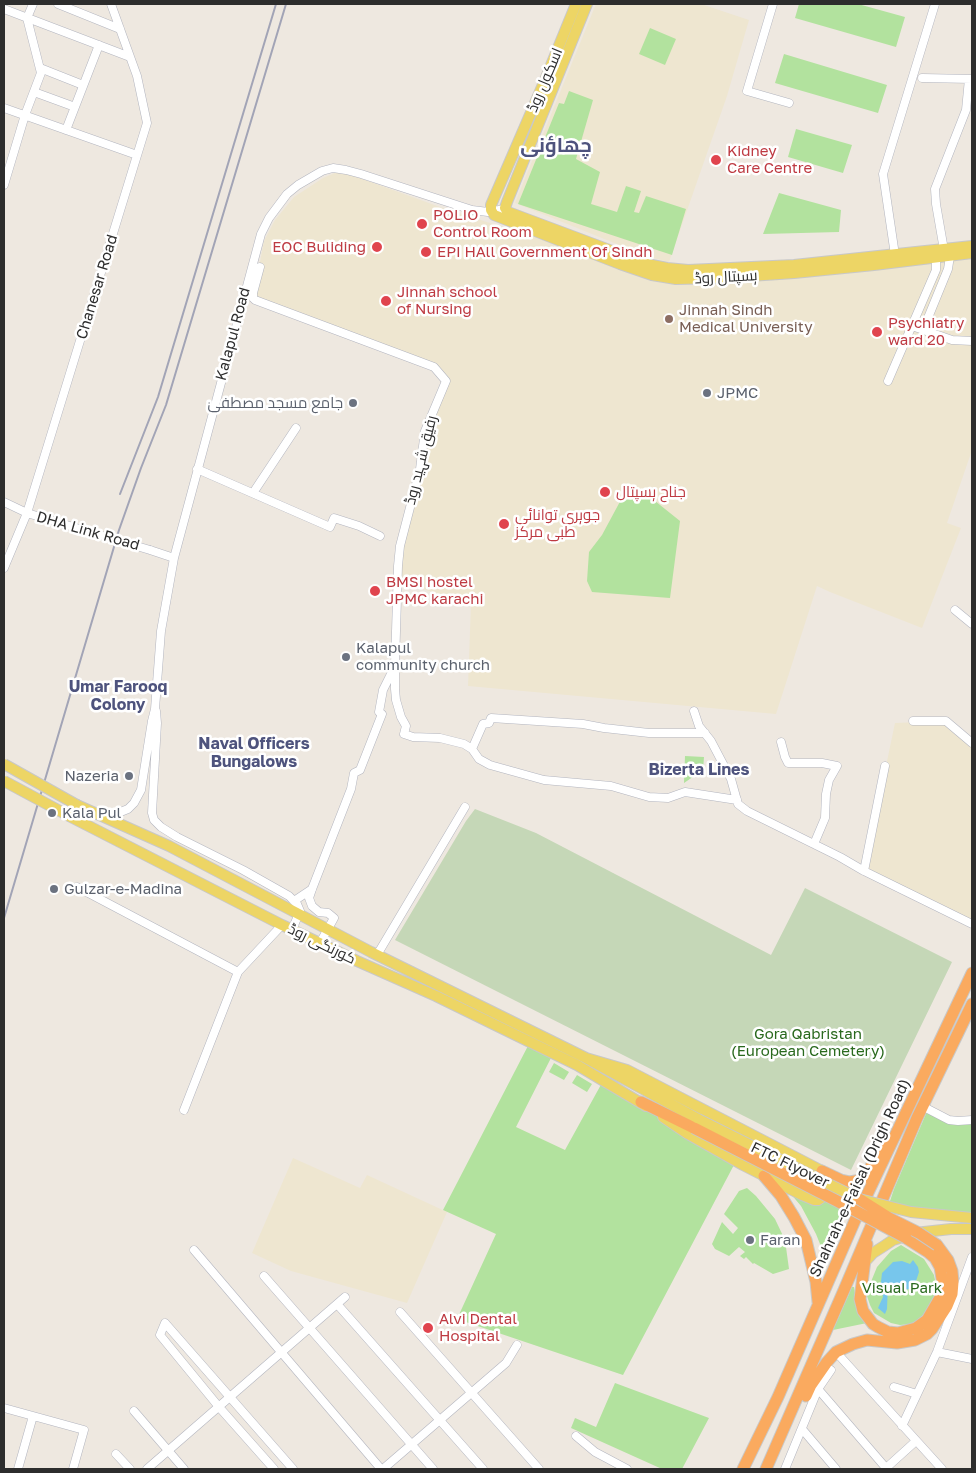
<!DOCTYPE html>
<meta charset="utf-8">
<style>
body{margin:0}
#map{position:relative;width:976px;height:1473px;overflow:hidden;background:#eee8e0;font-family:"Golos Text",sans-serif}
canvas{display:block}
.frame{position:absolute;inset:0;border:5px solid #2d2d2d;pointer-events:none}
</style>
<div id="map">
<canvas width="976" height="1473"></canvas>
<div class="frame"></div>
</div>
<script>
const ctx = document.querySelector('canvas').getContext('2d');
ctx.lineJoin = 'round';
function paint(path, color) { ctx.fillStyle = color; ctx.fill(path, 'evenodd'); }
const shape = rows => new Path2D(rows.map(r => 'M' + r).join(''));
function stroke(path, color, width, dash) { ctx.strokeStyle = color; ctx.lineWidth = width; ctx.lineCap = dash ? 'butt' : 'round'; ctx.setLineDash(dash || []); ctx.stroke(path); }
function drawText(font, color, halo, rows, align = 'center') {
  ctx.font = font + ' "Golos Text",Cairo,sans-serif'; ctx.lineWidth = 5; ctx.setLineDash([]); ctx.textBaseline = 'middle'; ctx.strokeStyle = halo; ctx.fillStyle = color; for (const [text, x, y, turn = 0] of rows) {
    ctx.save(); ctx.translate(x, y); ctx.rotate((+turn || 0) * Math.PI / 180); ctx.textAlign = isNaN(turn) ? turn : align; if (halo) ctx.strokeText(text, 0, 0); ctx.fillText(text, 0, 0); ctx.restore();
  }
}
const education = shape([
 [596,4,701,4,749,20,727,96,669,262,649,257,515,203],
 [337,172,343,172,440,207,652,275,676,279,972,253,972,450,947,523,961,528,922,628,830,592,817,586,776,714,468,686,471,604,397,581,398,566,425,431,446,381,434,367,253,298,264,241,275,220,294,197,323,178],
 [946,721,972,742,972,924,864,871,895,723],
 [293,1158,360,1188,367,1175,447,1212,407,1303,291,1271,252,1253]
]);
const green = shape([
 [799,4,858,4,905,17,896,47,795,18],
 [650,28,676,39,665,65,639,54],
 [784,54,887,85,878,113,775,83],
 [569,91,593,100,576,159,600,172,591,204,617,212,626,186,641,191,634,212,639,213,646,196,686,209,672,255,518,204,559,103,564,104],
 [796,129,852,145,843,173,788,157],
 [779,193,841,210,839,232,763,234],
 [645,493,680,521,670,598,592,592,587,581,589,552,602,535,623,496],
 [685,756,704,757,703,770,684,783],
 [530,1042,553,1054,516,1127,565,1150,603,1081,735,1163,623,1375,457,1319,496,1234,443,1210],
 [554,1063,569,1072,564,1080,549,1072],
 [577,1075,592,1084,587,1092,572,1083],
 [928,1109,949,1120,972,1120,972,1215,889,1204,894,1189],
 [747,1188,756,1196,775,1219,785,1240,789,1269,773,1274,754,1263,753,1264,746,1257,744,1259,740,1256,745,1252,739,1247,729,1256,715,1249,712,1244,722,1222,733,1234,738,1228,724,1214,739,1191],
 [854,1191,826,1259,816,1234,801,1206,790,1193,834,1197],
 [901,1245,924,1259,934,1275,936,1285,935,1293,928,1310,921,1317,912,1324,900,1325,891,1323,874,1313,870,1305,867,1296,868,1289,877,1267,891,1251],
 [852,1287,854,1287,857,1305,867,1323,833,1330],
 [615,1383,709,1418,682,1469,662,1469,571,1428,575,1418,596,1427]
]);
const cemetery = shape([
 [475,809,536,833,771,955,805,888,952,962,851,1170,395,940,466,821]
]);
const water = shape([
 [913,1260,918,1267,919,1272,916,1281,913,1287,909,1289,905,1290,900,1290,888,1283,887,1309,885,1314,878,1308,883,1297,881,1282,882,1273,893,1262,902,1261,910,1264]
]);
const minor = shape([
 [58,4,120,29],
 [773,4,747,91,789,103],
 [4,9,130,57],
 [40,68,83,85],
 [922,78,972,79],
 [34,92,75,107],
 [4,108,137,155],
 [66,130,99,45],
 [4,185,25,115,41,73,27,18,33,4],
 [944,250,936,204,935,189,966,110,969,79],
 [895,255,883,174,935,4],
 [260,267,253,293,253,298,255,300,434,367,446,381,425,431,420,469,400,546,398,566,395,664,393,670,383,690,379,712,382,714,360,770,354,773,351,789,312,889,309,898,312,906,319,912,328,913,334,918,320,943],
 [912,326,952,340,972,341],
 [923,330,948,269,950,256],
 [888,381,936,270,936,258],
 [197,469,330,527,334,518,359,526,380,536],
 [253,493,296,428],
 [4,502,27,513,96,534],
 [150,550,174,558],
 [4,568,27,513,147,123,137,76,111,4],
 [955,610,972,624],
 [393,670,395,673,395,689,396,700,401,717,406,726,404,734,413,737,440,738,464,744,472,749,479,759,490,765,544,780,611,786,649,797,668,798,685,792,737,800],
 [156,711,157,723,152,813,154,820,161,827,177,837,243,870,289,896,297,904,300,911,292,930],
 [694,711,699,726,711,741,731,779,738,804,747,811,840,857,864,871,972,924],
 [913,721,946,721,972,743],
 [781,742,785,757,788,763,822,763,837,766,829,780,826,794,825,818,814,844],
 [472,749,483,724,489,723,491,718,583,724,604,728,649,733,705,733],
 [102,814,113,815,128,809,134,803,141,790,152,721,155,709,161,631,174,558,261,234,269,218,287,194,298,185,322,171,333,168,346,170,361,174,472,210,488,212,505,209],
 [864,871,885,766],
 [77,887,238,972],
 [294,901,312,889],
 [377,955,465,807],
 [922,1106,949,1120,958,1121,972,1120],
 [184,1110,238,972,282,925],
 [194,1250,381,1469],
 [264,1276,433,1469],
 [337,1304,483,1469],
 [400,1312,539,1469],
 [836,1352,942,1469],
 [937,1352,972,1359],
 [894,1387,917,1394],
 [818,1389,886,1468],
 [4,1408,84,1430,73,1469],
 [134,1411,184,1469],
 [902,1426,937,1352,972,1257],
 [802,1429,836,1469],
 [576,1436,595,1452,627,1469],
 [116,1454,130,1469],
 [18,1469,33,1416],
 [147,1469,345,1297],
 [274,1469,219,1407,160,1335,165,1323,293,1469],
 [383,1469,506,1363,517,1345],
 [785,1469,818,1389,831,1370],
 [885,1469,916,1441]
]);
const major = shape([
 [576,4,545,80,491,205,491,210,494,215,620,264,652,275,676,279,720,278,794,273,874,265,972,253],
 [587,4,507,202,505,208,508,212,647,264,667,268,688,270,794,265,972,246],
 [77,805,169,846,371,952,586,1058,698,1119],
 [71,817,282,925,357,961,436,996,577,1065,646,1106],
 [586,1058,627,1070,822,1171,827,1180,828,1191,824,1196,818,1200,814,1200,802,1195,743,1165,688,1134,663,1117],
 [863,1264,873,1253,884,1246,893,1240,909,1235,924,1232,951,1229,972,1229]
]);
const highway = shape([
 [641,1102,694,1128],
 [822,1171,841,1180,850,1182,861,1180,865,1177,883,1145],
 [764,1176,781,1196,794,1217,806,1240,816,1282,818,1302],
 [867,1244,860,1299,863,1311,873,1324,878,1327,888,1332,898,1333,916,1328,927,1320,941,1296,943,1285,940,1267,935,1258,928,1252,906,1238],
 [806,1396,811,1385,827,1362,836,1352,853,1344,867,1340,897,1343,915,1340,927,1334,932,1329,947,1306,952,1294,953,1282,952,1271,948,1260,937,1245],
 [743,1469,778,1397,856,1218,972,973],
 [766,1469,844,1290,917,1118,972,1004]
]);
const rail = shape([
 [120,494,158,397,276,4],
 [4,918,119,530,141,468,166,405,286,4]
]);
const minorBridge = shape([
 [96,534,150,550]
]);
const majorBridge = shape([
 [4,764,77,805],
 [4,781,71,817],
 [698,1119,859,1199,911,1212,972,1218]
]);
const highwayBridge = shape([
 [694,1128,837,1201,906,1238],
 [859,1199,889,1218,919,1233,937,1245]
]);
const markers = [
 [716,160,6,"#e0444e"],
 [422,224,6,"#e0444e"],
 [377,247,6,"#e0444e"],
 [426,252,6,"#e0444e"],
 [386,301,6,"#e0444e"],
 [669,319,5,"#8d6e63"],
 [877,332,6,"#e0444e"],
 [707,393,5,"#6b7280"],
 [353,403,5,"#6b7280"],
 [605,492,6,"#e0444e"],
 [504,524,6,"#e0444e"],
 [375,591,6,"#e0444e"],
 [346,657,5,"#6b7280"],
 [129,776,5,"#6b7280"],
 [52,813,5,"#6b7280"],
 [54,889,5,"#6b7280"],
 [750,1240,5,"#6b7280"],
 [428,1328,6,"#e0444e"]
];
const streetNames = [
 ["اسکول روڈ",545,80,-67],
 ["ہسپتال روڈ",726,277,-3],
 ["Chanesar Road",97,287,-73],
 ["Kalapul Road",233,334,-75],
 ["رفیق شہید روڈ",421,460,-76],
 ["DHA Link Road",88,531,16],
 ["کورنگی روڈ",322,944,26],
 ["FTC Flyover",790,1165,26],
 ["Shahrah-e-Faisal (Drigh Road)",860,1178,-65]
];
const healthNames = [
 ["Kidney",727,151],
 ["Care Centre",727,168],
 ["POLIO",433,215],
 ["Control Room",433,232],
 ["EOC Buliding",366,247,"right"],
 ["EPI HAll Government Of Sindh",437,252],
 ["Jinnah school",397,292],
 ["of Nursing",397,309],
 ["Psychiatry",888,323],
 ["ward 20",888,340],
 ["جناح ہسپتال",616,492],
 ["جوہری توانائی",515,515],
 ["طبی مرکز",515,532],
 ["BMSI hostel",386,582],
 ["JPMC karachi",386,599],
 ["Alvi Dental",439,1319],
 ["Hospital",439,1336]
];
const educationNames = [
 ["Jinnah Sindh",679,310],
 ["Medical University",679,327]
];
const worshipNames = [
 ["JPMC",717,393],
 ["جامع مسجد مصطفیٰ",343,403,"right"],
 ["Kalapul",356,648],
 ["community church",356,665],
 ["Nazeria",119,776,"right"],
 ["Kala Pul",62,813],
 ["Gulzar-e-Madina",64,889],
 ["Faran",760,1240]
];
const parkNames = [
 ["Gora Qabristan",808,1034],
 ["(European Cemetery)",808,1051],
 ["Visual Park",902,1288]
];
const neighbourhoodNames = [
 ["Umar Farooq",118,687],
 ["Colony",118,705],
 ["Naval Officers",254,744],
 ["Bungalows",254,762],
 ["Bizerta Lines",699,770]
];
const districtNames = [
 ["چھاؤنی",556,146]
];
paint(education, '#eee6d0');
paint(green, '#b2e29e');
paint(cemetery, '#c5d7b7');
paint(water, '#77c6ec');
stroke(minor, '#b3b5bf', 9);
stroke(major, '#c8c8c8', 12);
stroke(highway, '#c8c8c8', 13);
stroke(minor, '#fff', 8);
stroke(major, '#edd565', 10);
stroke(highway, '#faaa5f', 11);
stroke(rail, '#a2a4b6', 2);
stroke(minorBridge, '#b3b5bf', 9, []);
stroke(majorBridge, '#c8c8c8', 12, []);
stroke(highwayBridge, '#c8c8c8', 13, []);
stroke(minorBridge, '#fff', 8);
stroke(majorBridge, '#edd565', 10);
stroke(highwayBridge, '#faaa5f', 11);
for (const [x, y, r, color] of markers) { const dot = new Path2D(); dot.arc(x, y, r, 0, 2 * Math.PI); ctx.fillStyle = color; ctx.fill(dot); stroke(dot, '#fff', 2); }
drawText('15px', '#2d2d2d', '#fff', streetNames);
drawText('15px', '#be3a42', '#fff', healthNames, 'left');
drawText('15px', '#785e54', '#fff', educationNames, 'left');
drawText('15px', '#5b616d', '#fff', worshipNames, 'left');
drawText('15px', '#29691d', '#fff', parkNames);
drawText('bold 16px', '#4e537d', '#fff', neighbourhoodNames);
drawText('bold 20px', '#4e537d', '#fff', districtNames);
</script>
